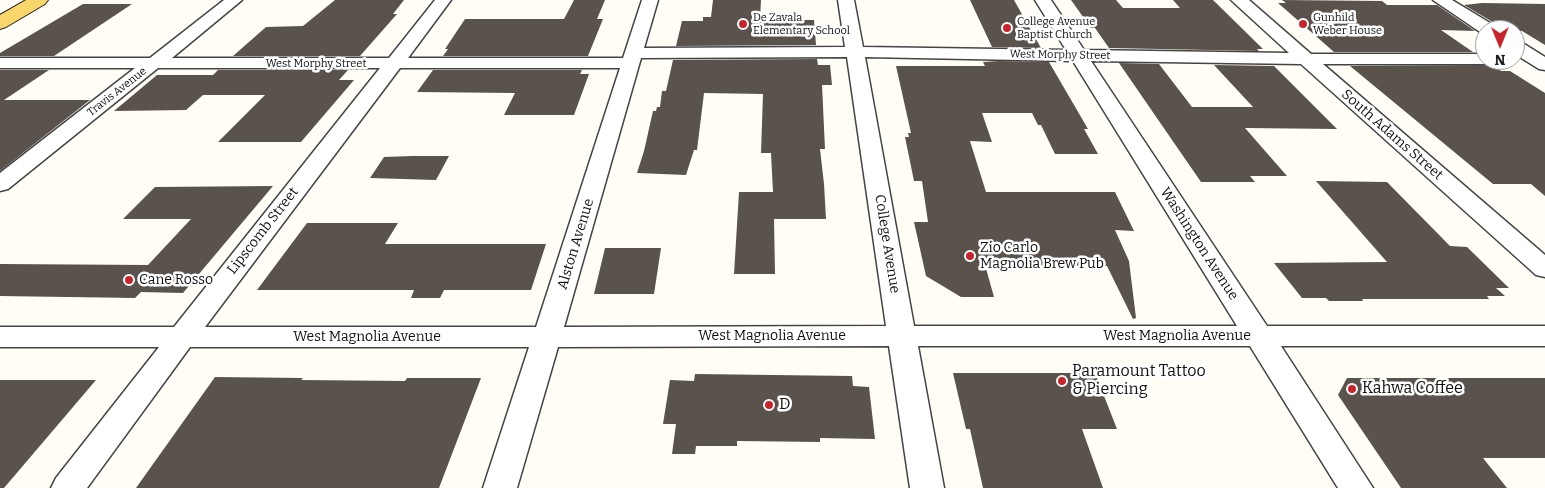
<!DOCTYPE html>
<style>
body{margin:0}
#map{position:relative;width:1545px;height:488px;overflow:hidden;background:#fffdf5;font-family:Bitter,serif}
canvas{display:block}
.north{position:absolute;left:1475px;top:20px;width:50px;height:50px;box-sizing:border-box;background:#fff;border:1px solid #a0a0a0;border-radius:50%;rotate:180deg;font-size:14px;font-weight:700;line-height:20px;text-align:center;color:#111}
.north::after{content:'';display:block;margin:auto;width:18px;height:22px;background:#c4262e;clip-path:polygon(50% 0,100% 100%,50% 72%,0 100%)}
</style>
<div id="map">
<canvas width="1545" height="488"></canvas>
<div class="north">N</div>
</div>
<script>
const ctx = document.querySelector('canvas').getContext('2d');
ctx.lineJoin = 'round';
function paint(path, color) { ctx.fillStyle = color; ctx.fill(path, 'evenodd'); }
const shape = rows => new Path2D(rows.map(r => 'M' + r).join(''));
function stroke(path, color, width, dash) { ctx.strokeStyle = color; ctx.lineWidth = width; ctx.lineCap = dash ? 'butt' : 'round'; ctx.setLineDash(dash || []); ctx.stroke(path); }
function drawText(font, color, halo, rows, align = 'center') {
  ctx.font = font + ' Bitter,serif'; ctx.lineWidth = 5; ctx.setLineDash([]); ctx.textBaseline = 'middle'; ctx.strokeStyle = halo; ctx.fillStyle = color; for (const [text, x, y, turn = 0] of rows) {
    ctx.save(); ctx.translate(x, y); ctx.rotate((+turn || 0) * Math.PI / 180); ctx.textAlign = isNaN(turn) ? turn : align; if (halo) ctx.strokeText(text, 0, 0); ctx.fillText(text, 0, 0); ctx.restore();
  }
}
const building = shape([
 [335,0,404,0,393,14,397,14,360,56,233,56,266,27,303,26],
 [574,0,605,0,597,19,603,19,588,56,443,56,448,49,445,49,465,19,564,19],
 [713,0,761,0,760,20,814,20,816,45,676,46,682,21,703,21,703,17,711,17],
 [970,0,1014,0,1041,48,992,47],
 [1071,0,1116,0,1123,8,1180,8,1173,0,1213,0,1263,49,1257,49,1259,51,1109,48,1095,28,1091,28],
 [1282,0,1382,1,1387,5,1437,5,1475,31,1441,30,1473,52,1334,52,1278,3,1286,3],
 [1482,3,1545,4,1545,45,1522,31,1499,30,1496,24,1464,5],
 [83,4,132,4,54,56,0,56,0,53],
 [817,59,818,65,830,65,832,85,822,85,825,149,820,149,824,184,826,219,774,219,775,274,734,274,739,192,773,192,771,153,761,153,763,94,704,93,697,150,694,150,686,175,637,173,644,151,653,111,656,111,657,107,660,107,662,91,666,91,673,60],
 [999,61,1049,62,1088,129,1084,129,1098,154,1055,154,1041,125,1038,125,1032,113,982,113,992,142,970,141,986,192,1115,192,1134,231,1115,230,1129,261,1136,318,1133,319,1107,266,985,265,994,297,961,297,926,276,914,222,928,222,922,181,914,181,905,137,909,137,908,133,911,133,896,66,985,66,983,62],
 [1119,63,1159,64,1192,107,1253,107,1214,65,1274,66,1337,129,1245,128,1287,176,1250,176,1255,182,1201,182],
 [1492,65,1501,71,1510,71,1545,93,1545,196,1531,184,1493,184,1350,66],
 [0,70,49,70,4,100,90,100,0,171],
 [218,70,348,70,339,80,354,80,301,142,218,142,265,95,203,95,186,110,114,111,157,75,213,75],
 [433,70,582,70,580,74,589,74,574,115,504,115,515,93,417,92],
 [412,156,449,156,436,180,370,178,384,157],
 [1316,181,1387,182,1450,246,1467,247,1509,288,1496,288,1505,296,1487,296,1489,299,1362,299,1363,301,1329,301,1326,298,1302,298,1274,263,1387,262],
 [273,186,183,293,141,292,135,298,0,296,0,264,148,265,191,219,123,219,155,187],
 [307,223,398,223,385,244,546,244,531,290,444,290,440,298,411,298,414,290,257,290],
 [605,248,661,248,654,294,594,294],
 [953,373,1095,373,1117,429,1082,429,1103,488,983,488,970,429,966,429],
 [695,374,852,376,853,386,869,387,875,439,820,438,820,442,737,441,737,446,696,446,695,454,672,454,676,424,663,424,670,380,694,381],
 [215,377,303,378,301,380,405,381,407,378,481,378,439,488,136,488],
 [1347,378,1545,378,1545,458,1483,458,1507,488,1401,488,1338,395],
 [0,380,96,380,4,488,0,488]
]);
const minor = shape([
 [224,0,242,0,172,58,389,58,435,0,451,0,408,58,623,58,642,0,658,0,644,48,845,47,838,0,854,0,863,47,1066,50,1035,0,1051,0,1084,50,1289,53,1231,0,1249,0,1311,54,1485,54,1485,60,1493,60,1491,63,1485,64,1323,64,1545,255,1545,277,1536,275,1301,64,1091,61,1267,326,1545,326,1545,346,1281,346,1373,488,1338,488,1250,346,918,346,944,488,910,488,889,346,558,347,517,488,483,488,529,347,190,347,87,488,51,488,56,478,159,347,0,347,0,327,174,327,380,68,158,68,8,189,0,191,0,173,135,68,0,68,0,58,150,58,224,0],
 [847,57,886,326,564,327,641,58,847,57],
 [865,57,1073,61,1237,326,914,326,865,57],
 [400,68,620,68,536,327,205,327,400,68],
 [1433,0,1452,0,1495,26,1497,30,1485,30,1485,34,1483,34,1433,0],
 [1515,41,1521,42,1545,57,1545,70,1539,69,1515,54,1515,41]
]);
const major = shape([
 [26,0,48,0,45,4,6,27,0,29,0,15,26,0]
]);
const markers = [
 [743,24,5,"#c4262e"],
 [1303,24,5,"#c4262e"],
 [1007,28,5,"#c4262e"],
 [970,256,5,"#c4262e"],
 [129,280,5,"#c4262e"],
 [1062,381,5,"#c4262e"],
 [1352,389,5,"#c4262e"],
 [769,405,5,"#c4262e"]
];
const farPoinames = [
 ["De Zavala",753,18],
 ["Elementary School",753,31],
 ["Gunhild",1313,18],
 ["Weber House",1313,31],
 ["College Avenue",1017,22],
 ["Baptist Church",1017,35]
];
const farStreetnames = [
 ["West Morphy Street",1060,55,1],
 ["West Morphy Street",316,64],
 ["Travis Avenue",117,92,-38]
];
const streetNames = [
 ["South Adams Street",1392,135,41],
 ["Lipscomb Street",263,231,-52],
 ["Alston Avenue",576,244,-73],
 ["College Avenue",887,244,81],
 ["Washington Avenue",1199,244,57],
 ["West Magnolia Avenue",772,336],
 ["West Magnolia Avenue",1177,336],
 ["West Magnolia Avenue",367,337]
];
const poiNames = [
 ["Zio Carlo",980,248],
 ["Magnolia Brew Pub",980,264],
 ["Cane Rosso",139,280]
];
const nearPoinames = [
 ["Paramount Tattoo",1072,372],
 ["& Piercing",1072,390],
 ["Kahwa Coffee",1362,389],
 ["D",779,405]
];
paint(building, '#5a524d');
stroke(minor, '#444', 3);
stroke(major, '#222', 2);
paint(minor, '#fff');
paint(major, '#f9d66b');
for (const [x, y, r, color] of markers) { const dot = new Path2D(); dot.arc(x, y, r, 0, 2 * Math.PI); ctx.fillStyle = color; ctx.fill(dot); stroke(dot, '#fff', 2); }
drawText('11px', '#111', '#fff', farPoinames, 'left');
drawText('11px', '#111', '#fff', farStreetnames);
drawText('14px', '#111', '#fff', streetNames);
drawText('14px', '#111', '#fff', poiNames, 'left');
drawText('16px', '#111', '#fff', nearPoinames, 'left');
</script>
